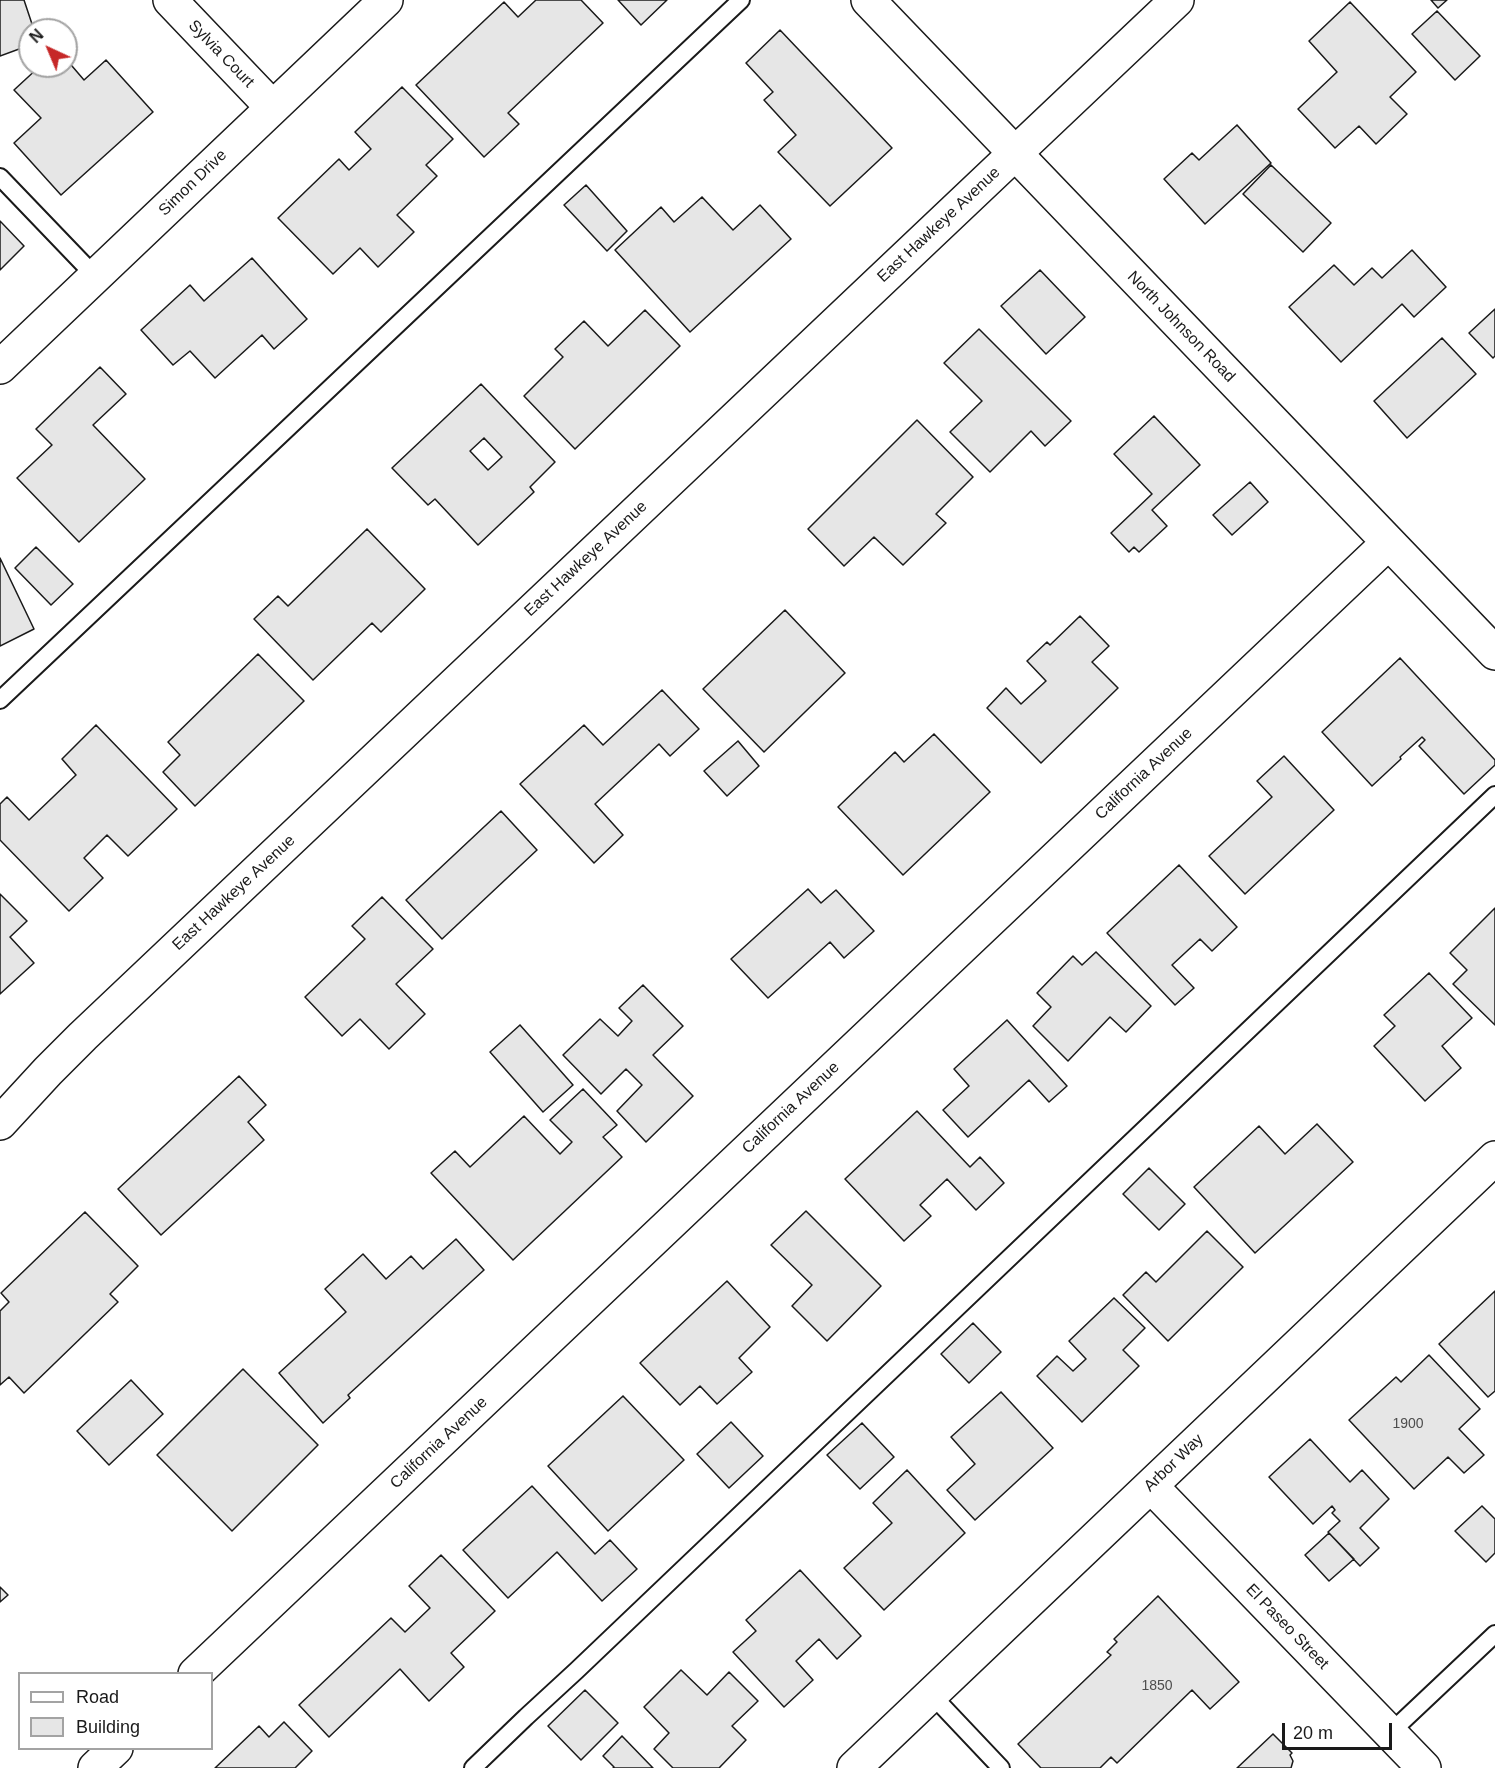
<!DOCTYPE html>
<style>
body{margin:0}
#map{position:relative;width:1495px;height:1768px;overflow:hidden;background:#fff;font-family:Helvetica,sans-serif}
canvas{display:block}
.legend{position:absolute;left:18px;top:1672px;width:195px;height:78px;box-sizing:border-box;background:#fff;border:2px solid #a3a3a3;margin:0;padding:8px 10px;list-style:none;font-size:18px;color:#1a1a1a}
.legend li{display:flex;align-items:center;gap:12px;height:30px}
.legend b{width:30px;border:2px solid #a3a3a3}
.north{position:absolute;left:18px;top:18px;width:60px;height:60px;box-sizing:border-box;background:#fff;border:2px solid #a3a3a3;border-radius:50%;rotate:316deg;font-size:16px;font-weight:700;line-height:24px;text-align:center;color:#1a1a1a}
.north::after{content:'';display:block;margin:auto;width:21px;height:27px;background:#c62828;clip-path:polygon(50% 0,100% 100%,50% 72%,0 100%)}
.scale{position:absolute;left:1282px;top:1723px;width:110px;height:27px;box-sizing:border-box;border:3px solid #1a1a1a;border-top:0;padding-left:8px;font-size:18px;line-height:21px;white-space:nowrap;color:#1a1a1a;-webkit-text-stroke:4px #fff;paint-order:stroke}
</style>
<div id="map">
<canvas width="1495" height="1768"></canvas>
<ul class="legend">
<li><b style="height:8px;background:#fff"></b>Road</li>
<li><b style="height:16px;background:#e6e6e6"></b>Building</li>
</ul>
<div class="north">N</div>
<div class="scale">20 m</div>
</div>
<script>
const ctx = document.querySelector('canvas').getContext('2d');
ctx.lineJoin = 'round';
function paint(path, color) { ctx.fillStyle = color; ctx.fill(path, 'evenodd'); }
const shape = rows => new Path2D(rows.map(r => 'M' + r).join(''));
function stroke(path, color, width, dash) { ctx.strokeStyle = color; ctx.lineWidth = width; ctx.lineCap = dash ? 'butt' : 'round'; ctx.setLineDash(dash || []); ctx.stroke(path); }
function drawText(font, color, halo, rows, align = 'center') {
  ctx.font = font + ' Helvetica,sans-serif'; ctx.lineWidth = 4.5; ctx.setLineDash([]); ctx.textBaseline = 'middle'; ctx.strokeStyle = halo; ctx.fillStyle = color; for (const [text, x, y, turn = 0] of rows) {
    ctx.save(); ctx.translate(x, y); ctx.rotate((+turn || 0) * Math.PI / 180); ctx.textAlign = isNaN(turn) ? turn : align; if (halo) ctx.strokeText(text, 0, 0); ctx.fillText(text, 0, 0); ctx.restore();
  }
}
const building = shape([
 [0,0,24,0,34,30,30,30,30,45,0,56,0,0],
 [536,0,581,0,603,23,508,113,519,124,484,157,416,85,504,2,518,17,536,0],
 [618,0,667,0,641,25,618,0],
 [1431,0,1447,0,1438,8,1431,0],
 [1350,2,1416,72,1390,97,1407,114,1376,144,1359,126,1335,148,1298,109,1337,72,1309,41,1350,2],
 [1437,11,1480,56,1455,80,1412,34,1437,11],
 [780,30,892,148,830,206,778,152,796,135,764,100,773,92,746,63,780,30],
 [66,59,84,80,106,60,153,112,61,195,14,143,41,118,14,90,40,66,66,66,66,59],
 [402,87,453,139,426,165,437,176,397,215,414,232,378,267,360,248,333,274,278,218,339,159,349,170,371,149,355,132,402,87],
 [1237,125,1271,163,1205,224,1164,179,1192,153,1199,160,1237,125],
 [1271,165,1331,223,1303,252,1243,194,1271,165],
 [586,185,627,231,607,251,564,205,586,185],
 [702,197,733,230,760,205,791,239,690,332,615,250,661,207,674,222,702,197],
 [0,221,24,246,0,270,0,221],
 [1412,250,1446,287,1414,317,1402,304,1341,362,1289,307,1334,265,1354,285,1372,268,1382,278,1412,250],
 [252,258,307,319,274,349,262,335,215,378,190,351,173,365,141,330,190,285,204,301,252,258],
 [1040,270,1085,317,1046,354,1001,306,1040,270],
 [1495,309,1495,356,1493,358,1469,333,1495,309],
 [645,310,680,346,575,449,524,396,563,357,555,349,584,321,608,346,645,310],
 [979,329,1071,421,1045,446,1031,431,990,472,950,432,982,401,944,363,979,329],
 [1442,338,1476,374,1407,438,1374,401,1442,338],
 [100,367,126,394,93,425,145,479,79,542,17,478,52,445,36,429,100,367],
 [481,384,555,462,530,487,534,492,478,545,435,499,428,505,392,468,481,384],
 [484,438,502,457,488,470,470,451,484,438],
 [1154,416,1200,465,1152,510,1167,526,1139,552,1134,547,1129,552,1111,533,1152,494,1114,454,1154,416],
 [917,420,973,477,936,514,946,523,903,565,874,537,844,566,808,529,917,420],
 [1250,482,1268,502,1232,535,1213,515,1250,482],
 [367,529,425,589,381,632,372,623,313,680,254,619,278,596,288,606,367,529],
 [36,547,73,584,51,605,15,568,36,547],
 [0,558,34,629,0,646,0,558],
 [785,610,845,673,764,752,703,689,785,610],
 [1080,616,1109,646,1092,662,1118,688,1041,763,987,708,1006,688,1021,704,1046,681,1027,661,1047,642,1050,645,1080,616],
 [258,654,304,701,195,806,163,772,180,755,168,742,258,654],
 [1400,658,1495,760,1495,765,1464,794,1419,746,1425,740,1422,737,1400,757,1401,759,1372,786,1322,732,1400,658],
 [662,690,699,729,670,756,659,744,595,804,623,835,594,863,520,784,584,725,603,745,662,690],
 [96,725,177,809,128,856,107,835,84,858,103,878,69,911,0,840,0,804,7,797,29,820,76,775,62,759,96,725],
 [934,734,990,792,903,875,838,807,895,752,904,762,934,734],
 [738,741,759,766,727,796,704,771,738,741],
 [1284,756,1334,810,1245,894,1209,856,1272,797,1257,781,1284,756],
 [501,811,537,850,442,939,406,900,501,811],
 [1179,865,1237,927,1212,951,1200,939,1172,965,1194,988,1175,1005,1107,933,1179,865],
 [808,889,821,903,836,890,874,931,844,958,830,942,768,998,731,959,808,889],
 [0,894,27,921,10,937,34,963,0,994,0,894],
 [382,897,433,949,396,984,425,1014,389,1049,360,1019,342,1036,305,997,365,939,352,926,382,897],
 [1495,908,1495,1025,1453,984,1467,970,1450,953,1495,908],
 [1096,952,1151,1006,1126,1032,1110,1017,1068,1061,1033,1026,1051,1007,1037,993,1073,956,1082,965,1096,952],
 [1429,973,1472,1018,1442,1046,1461,1068,1425,1101,1374,1046,1395,1026,1384,1015,1429,973],
 [643,985,683,1026,653,1055,693,1096,646,1142,617,1111,642,1085,626,1069,601,1094,563,1055,600,1019,618,1036,632,1021,619,1008,643,985],
 [1007,1020,1067,1086,1049,1102,1029,1080,968,1137,943,1110,969,1086,954,1069,1007,1020],
 [520,1025,573,1085,543,1112,490,1052,520,1025],
 [239,1076,266,1105,248,1122,264,1140,161,1235,118,1189,239,1076],
 [583,1089,617,1125,603,1137,622,1157,513,1260,431,1173,455,1151,470,1167,524,1116,560,1154,572,1142,550,1120,583,1089],
 [917,1111,970,1167,980,1157,1004,1183,976,1210,947,1179,920,1205,931,1216,904,1241,845,1179,917,1111],
 [1317,1124,1353,1162,1255,1253,1194,1187,1259,1126,1285,1154,1317,1124],
 [1149,1168,1185,1204,1159,1230,1123,1194,1149,1168],
 [806,1211,881,1286,827,1341,792,1306,812,1285,771,1245,806,1211],
 [85,1212,138,1266,110,1294,118,1302,24,1393,9,1377,0,1385,0,1311,9,1302,1,1293,85,1212],
 [1207,1231,1243,1267,1168,1341,1123,1295,1146,1272,1156,1282,1207,1231],
 [456,1239,484,1270,348,1395,350,1398,323,1423,279,1373,346,1312,325,1289,363,1254,386,1279,411,1256,423,1269,456,1239],
 [727,1281,770,1327,739,1358,752,1372,717,1404,700,1386,680,1405,640,1363,727,1281],
 [1495,1291,1495,1391,1488,1397,1439,1344,1495,1291],
 [1114,1298,1145,1328,1123,1350,1139,1366,1082,1422,1037,1376,1057,1356,1073,1371,1086,1359,1069,1341,1114,1298],
 [973,1323,1001,1352,969,1383,941,1354,973,1323],
 [1429,1355,1480,1409,1459,1429,1484,1455,1464,1473,1448,1457,1414,1489,1349,1420,1396,1377,1401,1382,1429,1355],
 [243,1369,318,1445,232,1531,157,1455,243,1369],
 [131,1380,163,1414,109,1465,77,1431,131,1380],
 [1001,1392,1053,1448,975,1520,947,1490,975,1464,951,1437,1001,1392],
 [623,1396,684,1460,608,1531,548,1466,623,1396],
 [731,1422,763,1456,729,1488,697,1454,731,1422],
 [862,1423,894,1457,860,1489,827,1455,862,1423],
 [1310,1439,1350,1482,1362,1470,1389,1499,1360,1528,1379,1548,1360,1566,1328,1532,1340,1521,1332,1513,1335,1510,1332,1506,1313,1524,1269,1477,1310,1439],
 [907,1470,965,1533,884,1610,844,1568,892,1523,873,1503,907,1470],
 [532,1486,595,1554,610,1540,637,1569,602,1601,557,1552,508,1598,463,1550,532,1486],
 [1482,1506,1495,1519,1495,1553,1486,1562,1455,1531,1482,1506],
 [1329,1533,1354,1559,1329,1581,1305,1555,1329,1533],
 [441,1555,495,1611,451,1653,464,1667,429,1701,400,1669,329,1737,299,1705,391,1618,405,1632,430,1608,409,1586,441,1555],
 [800,1570,861,1636,837,1659,819,1639,796,1661,813,1680,784,1707,733,1652,756,1631,746,1620,800,1570],
 [0,1587,8,1595,0,1602,0,1587],
 [1158,1596,1239,1682,1210,1709,1192,1690,1117,1763,1111,1757,1100,1768,1041,1768,1018,1744,1111,1655,1107,1652,1117,1642,1114,1639,1158,1596],
 [681,1670,707,1695,729,1672,758,1701,732,1726,746,1740,719,1768,673,1768,654,1749,669,1733,644,1707,681,1670],
 [585,1690,618,1723,581,1760,548,1726,585,1690],
 [284,1722,312,1751,295,1768,215,1768,259,1726,269,1737,284,1722],
 [1273,1734,1292,1753,1290,1755,1293,1761,1291,1768,1237,1768,1273,1734],
 [622,1736,653,1768,613,1768,614,1767,603,1756,622,1736]
]);
const lane = shape([
 [0,177,95,276],
 [0,700,741,0],
 [931,1694,1001,1768],
 [1390,1733,1495,1634],
 [473,1768,526,1717,576,1671,1495,795]
]);
const street = shape([
 [170,0,272,107],
 [868,0,1495,653],
 [0,367,386,0],
 [1151,1486,1424,1768],
 [195,1674,1388,543],
 [95,1768,116,1748],
 [854,1768,1495,1158]
]);
const secondary = shape([
 [0,1123,48,1071,83,1036,1177,0]
]);
const numberNames = [
 ["1900",1408,1424],
 ["1850",1157,1686]
];
const streetNames = [
 ["Sylvia Court",221,54,46],
 ["Simon Drive",193,183,-44],
 ["East Hawkeye Avenue",939,225,-43],
 ["North Johnson Road",1181,327,46],
 ["East Hawkeye Avenue",586,559,-43],
 ["California Avenue",1144,774,-43],
 ["East Hawkeye Avenue",234,893,-43],
 ["California Avenue",791,1108,-43],
 ["California Avenue",439,1443,-43],
 ["Arbor Way",1174,1463,-44],
 ["El Paseo Street",1287,1627,46]
];
paint(building, '#e6e6e6');
stroke(building, '#1a1a1a', 1.5);
stroke(lane, '#1a1a1a', 20);
stroke(street, '#1a1a1a', 36);
stroke(secondary, '#1a1a1a', 36);
stroke(lane, '#fff', 16);
stroke(street, '#fff', 33);
stroke(secondary, '#fff', 33);
drawText('14px', '#4d4d4d', null, numberNames);
drawText('16px', '#1a1a1a', '#fff', streetNames);
</script>
